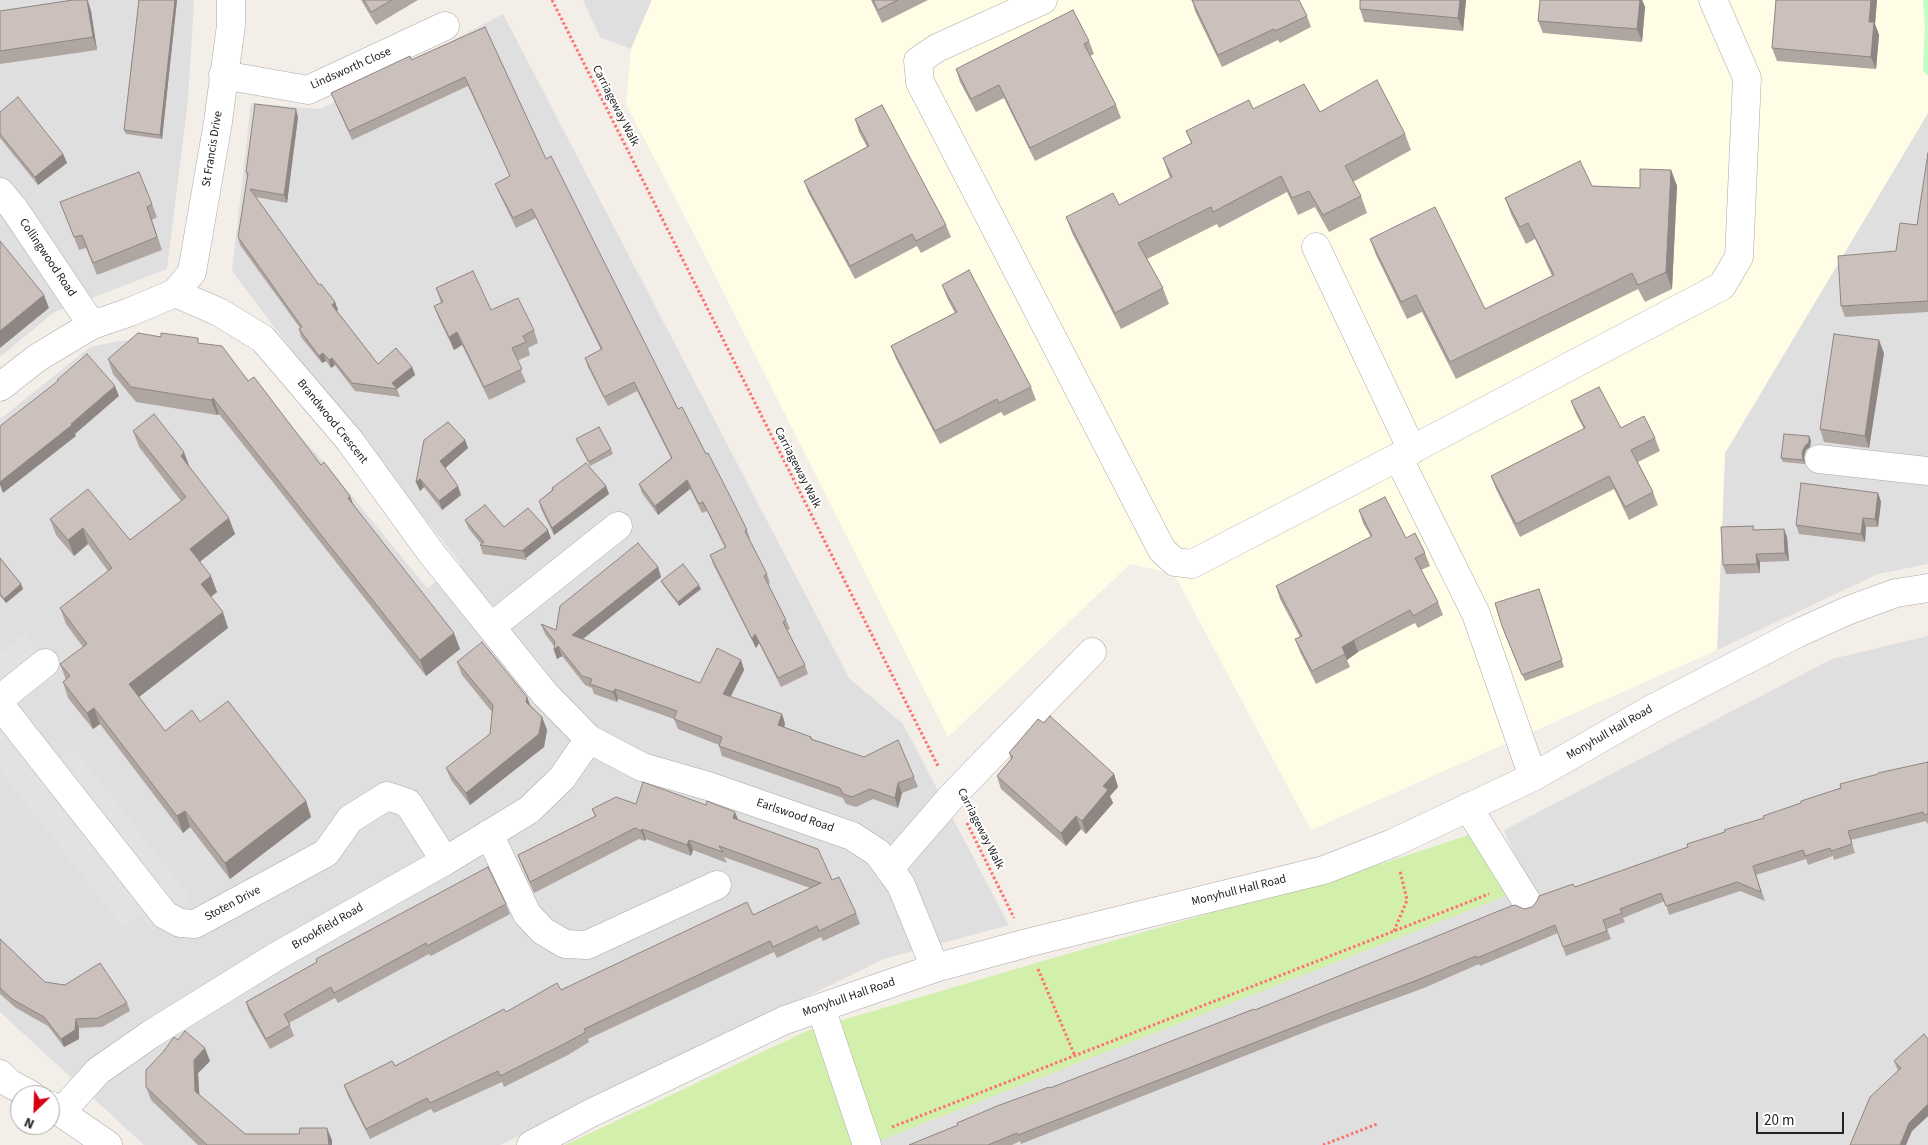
<!DOCTYPE html>
<style>
body{margin:0}
#map{position:relative;width:1928px;height:1145px;overflow:hidden;background:#f3eee8;font-family:"Source Sans 3",sans-serif}
canvas{display:block}
.north{position:absolute;left:10px;top:1085px;width:50px;height:50px;box-sizing:border-box;background:#fff;border:1px solid #a7a7a7;border-radius:50%;rotate:204deg;font-size:14px;font-weight:700;line-height:20px;text-align:center;color:#222}
.north::after{content:'';display:block;margin:auto;width:18px;height:22px;background:#d40010;clip-path:polygon(50% 0,100% 100%,50% 72%,0 100%)}
.scale{position:absolute;left:1756px;top:1112px;width:88px;height:22px;box-sizing:border-box;border:2px solid #222;border-top:0;padding-left:6px;font-size:15px;line-height:18px;white-space:nowrap;color:#222;-webkit-text-stroke:4px #fff;paint-order:stroke}
</style>
<div id="map">
<canvas width="1928" height="1145"></canvas>
<div class="north">N</div>
<div class="scale">20 m</div>
</div>
<script>
const ctx = document.querySelector('canvas').getContext('2d');
ctx.lineJoin = 'round';
function paint(path, color) { ctx.fillStyle = color; ctx.fill(path, 'evenodd'); }
const shape = rows => new Path2D(rows.map(r => 'M' + r).join(''));
function stroke(path, color, width, dash) { ctx.strokeStyle = color; ctx.lineWidth = width; ctx.lineCap = dash ? 'butt' : 'round'; ctx.setLineDash(dash || []); ctx.stroke(path); }
function drawText(font, color, halo, rows, align = 'center') {
  ctx.font = font + ' "Source Sans 3",sans-serif'; ctx.lineWidth = 4; ctx.setLineDash([]); ctx.textBaseline = 'middle'; ctx.strokeStyle = halo; ctx.fillStyle = color; for (const [text, x, y, turn = 0] of rows) {
    ctx.save(); ctx.translate(x, y); ctx.rotate((+turn || 0) * Math.PI / 180); ctx.textAlign = isNaN(turn) ? turn : align; if (halo) ctx.strokeText(text, 0, 0); ctx.fillText(text, 0, 0); ctx.restore();
  }
}
const residential = shape([
 [0,0,194,0,188,100,167,269,53,313,0,357],
 [583,0,652,0,631,49,600,37],
 [503,14,849,678,903,724,1009,925,884,959,500,1145,144,1145,0,1012,0,419,90,347,118,341,139,340,228,357,324,462,427,588,461,564,318,385,232,271,251,103,321,109],
 [1928,113,1928,564,1878,574,1717,650,1725,453],
 [1928,636,1928,1145,868,1145,1528,886,1504,830,1832,659]
]);
const education = shape([
 [652,0,1923,0,1925,26,1923,70,1928,76,1928,113,1725,453,1717,650,1311,830,1174,574,1130,564,948,737,694,234,626,104,631,49]
]);
const grass = shape([
 [1472,834,1508,895,868,1145,565,1145,809,1030,1036,963,1381,864]
]);
const park = shape([
 [1923,0,1928,0,1928,76,1923,70,1925,26]
]);
const parking = shape([
 [25,634,57,675,15,707,56,759,73,747,192,899,152,930,140,915,123,928,0,770,0,653]
]);
const path = shape([
 [552,0,939,768],
 [967,823,1014,918],
 [1394,931,1407,900,1400,871],
 [1038,969,1075,1056],
 [892,1127,1489,894],
 [1323,1145,1377,1124]
]);
const minor = shape([
 [1043,0,937,48,918,61,920,82,1162,550,1175,562,1192,564,1398,457,1722,286,1739,257,1747,78,1713,0],
 [223,75,308,90,445,26],
 [0,192,15,210,92,325],
 [1316,247,1412,450],
 [175,293,192,272,218,122,231,25,231,0],
 [0,387,37,358,92,325,130,312,175,293,219,312,263,339,350,441,432,554,545,694,589,739,642,767,708,786,852,836,878,853,901,885,935,968],
 [1398,457,1476,614,1533,777],
 [1819,459,1928,471],
 [491,627,618,526],
 [0,699,45,663],
 [0,705,165,915,180,923,195,924,326,853,350,819,387,796,408,803,445,861],
 [1468,807,1527,902],
 [489,834,527,914,543,931,565,944,587,945,717,885],
 [889,869,953,795,1092,652],
 [821,1008,867,1145],
 [0,1074,9,1083,31,1095],
 [50,1105,108,1145],
 [61,1112,98,1071,151,1034,277,956,445,861,529,810,562,778,589,739],
 [531,1145,591,1113,785,1020,935,968,1027,943,1324,870,1393,843,1533,777,1650,710,1798,633,1849,610,1896,593,1928,588]
]);
const wall = shape([
 [73,0,88,0,91,11,97,50,0,64,0,11],
 [139,0,177,0,162,139,126,134,124,130],
 [361,0,418,0,376,25],
 [871,0,928,0,882,23],
 [1192,0,1307,16,1311,27,1280,43,1278,40,1222,67,1195,11],
 [1360,0,1466,0,1463,31,1364,22,1360,9],
 [1540,0,1642,0,1645,7,1642,42,1543,33,1538,21],
 [1776,0,1877,0,1875,24,1879,35,1876,69,1777,61,1772,48],
 [485,27,546,159,678,409,706,454,747,530,750,539,749,539,767,574,770,583,768,584,786,620,790,629,787,630,805,665,808,674,781,687,759,643,756,648,713,564,710,555,725,548,707,511,702,513,690,489,658,515,642,493,639,484,671,458,637,391,608,406,588,367,585,358,601,350,536,218,516,228,499,193,495,184,510,176,468,86,352,140,335,102,331,93,411,60],
 [1089,41,1094,54,1090,56,1116,105,1121,118,1035,161,1004,98,976,112,960,82,956,69],
 [1253,109,1320,112,1405,134,1411,150,1353,182,1361,196,1367,213,1329,232,1315,207,1298,215,1287,192,1219,228,1217,224,1147,259,1163,288,1169,304,1121,329,1072,233,1066,217,1119,205,1170,178,1163,158,1191,143,1186,131],
 [0,112,63,154,67,163,38,185,0,138],
 [298,117,287,203,256,197,319,285,335,302,338,310,337,311,378,364,412,367,415,375,397,389,400,397,355,391,335,365,331,368,326,361,322,363,301,337,299,329,300,328,240,245,238,237,247,177,246,172],
 [855,119,946,225,951,237,921,253,917,246,855,279,809,194,804,181,867,147,859,132],
 [1928,153,1928,312,1845,317,1841,306,1896,251,1917,225],
 [1671,170,1677,186,1672,289,1645,302,1638,289,1456,379,1422,312,1407,319,1376,255,1370,239,1485,309,1552,276,1535,239,1526,244,1511,214,1505,198,1592,186,1640,188],
 [60,202,152,204,157,217,152,220,162,250,97,275,86,248,79,250],
 [942,285,1031,387,1036,400,1004,416,1001,412,940,444,896,359,891,346,955,313,947,298],
 [436,288,491,310,534,330,538,343,528,348,530,355,517,361,526,382,489,400,462,345,454,350,439,319,434,306,441,303],
 [200,343,248,381,321,465,353,504,460,649,426,676,219,414,217,415,136,402,113,374,108,359],
 [1884,353,1869,448,1824,442,1820,429],
 [1571,401,1621,428,1655,438,1660,451,1638,462,1653,492,1658,505,1629,520,1614,489,1520,537,1496,489,1491,476,1584,429,1576,414],
 [133,431,190,468,235,534,200,561,217,592,211,597,228,628,139,697,165,731,200,722,306,801,311,817,230,879,190,827,183,833,100,724,93,729,68,698,63,682,66,680,60,664,83,647,66,624,60,608,108,571,88,544,74,556,56,535,50,519,130,540,181,501,139,447],
 [1809,436,1811,441,1810,447,1806,450,1804,457,1805,464,1783,462,1781,458],
 [576,439,611,449,613,454,590,466],
 [465,440,468,448,445,468,461,495,442,510,424,487,420,491,416,482],
 [606,486,609,494,554,535,541,509,539,501,552,490,552,488],
 [1878,493,1881,502,1878,527,1866,527,1865,542,1799,534,1796,525],
 [1359,510,1406,538,1425,553,1430,566,1421,570,1438,602,1443,615,1418,628,1415,623,1358,652,1347,660,1350,667,1316,684,1300,652,1295,639,1300,637,1280,599,1276,586,1371,537,1363,523],
 [465,520,504,527,551,538,526,558,527,560,483,554,480,545,481,544,469,529],
 [1784,529,1787,537,1789,561,1760,562,1760,573,1726,574,1723,565,1754,530],
 [0,558,21,584,23,589,6,603,0,596],
 [658,567,661,577,583,639,700,683,741,660,744,670,730,697,782,714,785,724,784,727,811,737,813,740,914,777,918,787,902,793,898,808,873,799,856,807,846,804,843,798,722,756,719,746,719,745,678,729,674,719,618,699,617,702,594,694,592,688,585,685,562,656,557,659,554,650,554,646,545,634,541,624,556,630],
 [661,581,701,589,679,606,663,585],
 [1542,596,1564,667,1525,681,1504,632],
 [457,662,527,697,530,705,542,717,547,730,544,747,470,805,451,780,446,768,490,734,492,712,462,675],
 [1044,723,1114,774,1118,787,1110,796,1113,803,1086,834,1081,829,1066,846,1001,789,997,776,1011,759,1009,753],
 [1928,762,1928,823,1927,824,1926,821,1851,840,1855,853,1834,860,1833,856,1808,865,1806,859,1756,875,1765,901,1740,891,1669,915,1665,901,1623,918,1625,922,1607,929,1611,939,1566,956,1558,933,1480,966,1479,964,1424,988,1328,1023,1021,1144,1020,1141,1012,1145,909,1145,1050,1088,1524,909,1532,907,1575,887,1688,847,1764,818],
 [636,804,738,820,832,880,856,913,860,924,823,941,821,937,777,958,774,952,588,1039,589,1042,568,1055,504,1087,502,1082,434,1113,431,1109,370,1139,348,1096,344,1085,395,1066,506,1012,561,990,753,915,810,888,724,857,727,863,693,850,691,856,646,839,645,841,639,839,534,893,522,866,518,855,595,817,592,809],
 [506,904,510,914,431,956,429,954,338,1003,335,998,289,1023,294,1036,270,1049,249,1012,246,1002,317,962,316,959],
 [0,939,45,982,127,1003,130,1011,102,1027,79,1028,79,1039,64,1047,48,1026,16,1008,0,994],
 [1928,1039,1928,1116,1912,1131,1898,1071,1894,1061],
 [210,1061,198,1073,199,1095,245,1134,332,1140,332,1145,198,1145,151,1100,146,1087]
]);
const shadedWall = shape([
 [87,0,91,11,97,50,93,37],
 [175,0,177,0,162,139,160,135],
 [1460,0,1466,0,1463,31,1458,18],
 [1638,0,1642,0,1645,7,1642,42,1637,29],
 [1871,0,1877,0,1875,24,1879,35,1876,69,1871,57,1869,22],
 [296,109,298,117,287,203,284,195],
 [63,154,67,163,38,185,35,177],
 [1671,170,1677,186,1672,289,1666,272],
 [44,295,49,308,0,348,0,331],
 [335,302,338,310,335,312,332,305],
 [457,332,462,345,454,350,449,337],
 [1879,340,1884,353,1869,448,1865,436],
 [323,353,326,361,322,363,319,356],
 [332,358,335,365,331,368,329,360],
 [412,367,415,375,397,389,392,383],
 [115,386,119,396,75,434,76,436,3,493,0,485,0,482,71,424],
 [213,398,219,414,217,415,211,400],
 [1809,436,1811,441,1810,447,1806,450,1804,457,1805,464,1803,460,1802,452],
 [465,440,468,448,443,470,440,461],
 [184,452,190,468,181,456],
 [420,479,424,487,420,491,416,482],
 [687,480,690,489,658,515,655,506],
 [458,486,461,495,442,510,439,501],
 [606,486,609,494,554,535,552,528],
 [1878,493,1881,502,1878,527,1875,519],
 [350,496,356,512,348,498],
 [229,518,235,534,196,565,190,549],
 [1863,518,1866,527,1865,542,1861,534],
 [83,528,88,544,74,556,68,540],
 [1784,529,1787,537,1789,561,1785,553],
 [548,530,551,538,526,558,523,550],
 [1756,554,1760,562,1760,573,1757,564],
 [658,567,661,577,575,645,572,635],
 [211,576,217,592,207,600,201,584],
 [21,584,23,589,6,603,4,599],
 [699,585,701,589,679,606,678,602],
 [223,612,228,628,135,700,129,684],
 [454,633,460,649,426,676,420,660],
 [755,634,759,643,756,648,752,639],
 [1354,640,1358,652,1347,660,1342,647],
 [558,646,562,656,557,659,554,650],
 [741,660,744,670,727,704,723,694],
 [615,689,618,699,617,702,613,692],
 [527,697,532,710,526,702],
 [94,708,100,724,93,729,87,713],
 [782,714,785,724,782,735,778,725],
 [542,717,547,730,544,747,470,805,466,793],
 [1114,774,1118,787,1110,796,1113,803,1086,834,1082,821,1103,786],
 [898,783,902,793,898,808,895,798],
 [306,801,311,817,230,879,225,863],
 [185,811,190,827,183,833,177,816],
 [735,812,739,822,733,818],
 [1076,816,1081,829,1066,846,1061,833],
 [642,829,646,839,645,841,641,831],
 [689,840,693,850,691,856,687,845],
 [76,1019,79,1028,79,1039,64,1047,61,1039],
 [205,1048,210,1061,198,1073,200,1104,195,1091,194,1060],
 [1928,1104,1928,1116,1912,1131,1906,1145,1900,1145,1909,1123],
 [327,1128,332,1140,332,1145,329,1145]
]);
const building = shape([
 [73,0,87,0,93,37,0,51,0,11,73,0],
 [139,0,175,0,160,135,124,130,139,0],
 [364,0,392,0,371,12,364,0],
 [873,0,898,0,878,10,873,0],
 [1192,0,1299,0,1307,16,1275,31,1274,29,1218,55,1192,0],
 [1360,0,1460,0,1458,18,1360,9,1360,0],
 [1540,0,1640,0,1637,29,1538,21,1540,0],
 [1776,0,1871,0,1869,22,1874,22,1871,57,1772,48,1776,0],
 [1073,10,1089,41,1084,44,1116,105,1030,148,999,85,971,99,956,69,1073,10],
 [485,27,546,159,551,156,678,409,682,407,706,454,708,453,730,496,747,530,745,531,767,574,764,576,786,620,783,622,805,665,778,678,755,634,752,639,710,555,726,547,703,502,699,504,687,480,655,506,639,484,672,458,634,382,604,397,585,358,602,349,532,209,513,218,495,184,510,176,465,77,349,131,331,93,410,56,411,60,485,27],
 [1377,80,1405,134,1345,166,1361,196,1323,215,1309,191,1292,198,1281,176,1213,212,1211,207,1138,243,1163,288,1115,313,1066,217,1113,193,1119,205,1172,177,1163,158,1192,143,1186,131,1249,100,1253,109,1304,84,1320,112,1377,80],
 [18,97,63,154,35,177,0,134,0,112,18,97],
 [255,104,296,109,284,195,250,189,319,285,321,284,335,302,332,305,378,364,396,348,412,367,392,383,397,389,352,383,332,358,329,360,323,353,319,356,299,329,302,327,238,237,248,173,246,172,255,104],
 [882,105,946,225,916,241,912,234,850,266,804,181,869,146,855,119,882,105],
 [1928,153,1928,301,1841,306,1838,256,1896,251,1900,223,1917,225,1928,153],
 [1580,161,1592,186,1640,188,1640,169,1671,170,1666,272,1638,285,1632,273,1450,362,1416,295,1401,302,1370,239,1435,207,1485,309,1554,275,1528,223,1520,227,1505,198,1580,161],
 [139,172,152,204,147,207,157,237,93,263,82,235,74,237,60,202,139,172],
 [0,241,44,295,0,331,0,241],
 [969,270,1031,387,999,403,997,399,935,431,891,346,957,312,942,285,969,270],
 [473,271,491,310,518,298,534,330,523,336,526,342,512,348,522,369,484,387,457,332,449,337,434,306,443,302,436,288,473,271],
 [138,333,161,337,161,333,198,338,198,343,222,346,248,381,254,377,321,465,324,462,350,496,348,498,454,633,420,660,213,398,211,400,131,387,108,359,138,333],
 [1834,334,1879,340,1865,436,1820,429,1834,334],
 [87,354,115,386,71,424,72,425,0,482,0,426,58,381,57,380,87,354],
 [1599,387,1621,428,1644,416,1655,438,1631,450,1653,492,1625,507,1609,476,1516,524,1491,476,1585,428,1571,401,1599,387],
 [154,414,184,452,181,456,229,518,190,549,211,576,201,584,223,612,129,684,165,731,192,710,200,722,228,701,306,801,225,863,185,811,177,816,94,708,87,713,63,682,70,676,60,664,87,644,60,608,112,568,83,528,68,540,50,519,88,489,130,540,186,497,133,431,154,414],
 [448,422,465,440,440,461,458,486,439,501,420,479,416,482,424,440,448,422],
 [599,427,611,449,589,462,576,439,599,427],
 [1784,434,1809,436,1809,442,1805,446,1802,452,1803,460,1781,458,1784,434],
 [586,463,606,486,552,528,539,501,553,490,552,488,586,463],
 [1801,483,1878,493,1875,519,1863,518,1861,534,1796,525,1801,483],
 [1385,497,1406,538,1415,533,1425,553,1415,558,1438,602,1413,616,1410,610,1354,640,1342,647,1345,654,1312,671,1295,639,1302,636,1276,586,1372,536,1359,510,1385,497],
 [485,505,504,527,528,508,548,530,523,550,524,551,480,545,484,542,465,520,485,505],
 [1753,526,1753,530,1784,529,1785,553,1756,554,1757,564,1723,565,1721,527,1753,526],
 [638,543,658,567,572,635,700,683,717,648,741,660,723,694,782,714,778,725,811,737,811,739,864,757,898,740,914,777,898,783,895,798,870,789,852,797,843,794,840,788,719,746,722,737,674,719,677,711,615,689,613,692,590,684,592,679,582,676,558,646,554,650,555,642,541,624,556,630,560,606,638,543],
 [0,558,21,584,4,599,0,594,0,558],
 [683,564,699,585,678,602,661,581,683,564],
 [1539,589,1562,660,1522,675,1502,626,1495,603,1539,589],
 [482,642,527,697,526,702,542,717,539,734,466,793,446,768,490,734,493,705,457,662,482,642],
 [1050,716,1114,774,1103,786,1108,790,1082,821,1076,816,1061,833,997,776,1013,757,1009,753,1038,719,1044,723,1050,716],
 [1928,762,1928,814,1924,815,1923,812,1848,831,1852,844,1831,851,1830,848,1805,856,1803,850,1753,866,1761,892,1737,882,1666,906,1661,893,1620,909,1622,913,1603,920,1607,931,1563,947,1555,925,1477,958,1476,956,1420,979,1325,1015,1018,1135,1017,1133,988,1145,909,1145,958,1125,957,1123,997,1106,1049,1087,1050,1088,1254,1009,1255,1010,1511,906,1515,905,1524,909,1532,907,1537,901,1539,896,1573,884,1575,887,1688,847,1687,844,1725,832,1724,830,1764,818,1763,816,1801,803,1801,801,1841,788,1840,784,1878,774,1878,773,1928,762],
 [643,782,706,805,707,801,735,812,733,818,818,849,832,880,839,877,856,913,819,931,817,926,773,947,770,941,584,1029,586,1032,564,1044,500,1076,498,1071,430,1103,427,1098,366,1129,344,1085,392,1061,395,1066,504,1009,506,1012,557,983,561,990,747,902,753,915,821,883,719,846,723,852,689,840,687,845,642,829,641,831,635,828,530,882,518,855,596,816,592,809,616,797,636,804,643,782],
 [488,867,506,904,427,946,426,943,334,993,331,987,284,1014,290,1025,266,1039,246,1002,317,962,316,959,488,867],
 [0,939,45,982,65,985,100,963,127,1003,98,1018,76,1019,75,1030,61,1039,44,1017,12,999,0,988,0,939],
 [185,1031,205,1048,194,1060,195,1091,245,1134,299,1134,300,1128,327,1128,329,1145,207,1145,146,1087,146,1070,163,1052,174,1037,178,1040,185,1031],
 [1924,1034,1928,1039,1928,1104,1909,1123,1900,1145,1850,1145,1870,1097,1901,1068,1894,1061,1924,1034]
]);
const streetNames = [
 ["Lindsworth Close",351,69,-24],
 ["Carriageway Walk",615,106,63],
 ["St Francis Drive",213,149,-81],
 ["Collingwood Road",47,258,56],
 ["Brandwood Crescent",332,422,51],
 ["Carriageway Walk",797,468,63],
 ["Monyhull Hall Road",1610,733,-30],
 ["Earlswood Road",795,816,19],
 ["Carriageway Walk",980,829,63],
 ["Monyhull Hall Road",1239,891,-14],
 ["Stoten Drive",233,904,-28],
 ["Brookfield Road",328,927,-30],
 ["Monyhull Hall Road",849,998,-19]
];
paint(residential, '#e0dfdf');
paint(education, '#fffde5');
paint(grass, '#d2f0ab');
paint(park, '#c3fec4');
paint(parking, '#e2e2e2');
stroke(minor, '#a9a9a9', 29);
stroke(path, '#ff716d', 3, [2.5, 2.5]);
stroke(minor, '#fff', 28);
paint(wall, '#afa5a1');
paint(shadedWall, '#8e8683');
paint(building, '#cbc0bb');
stroke(building, '#8e8683', 1);
drawText('12px', '#222', '#fff', streetNames);
</script>
